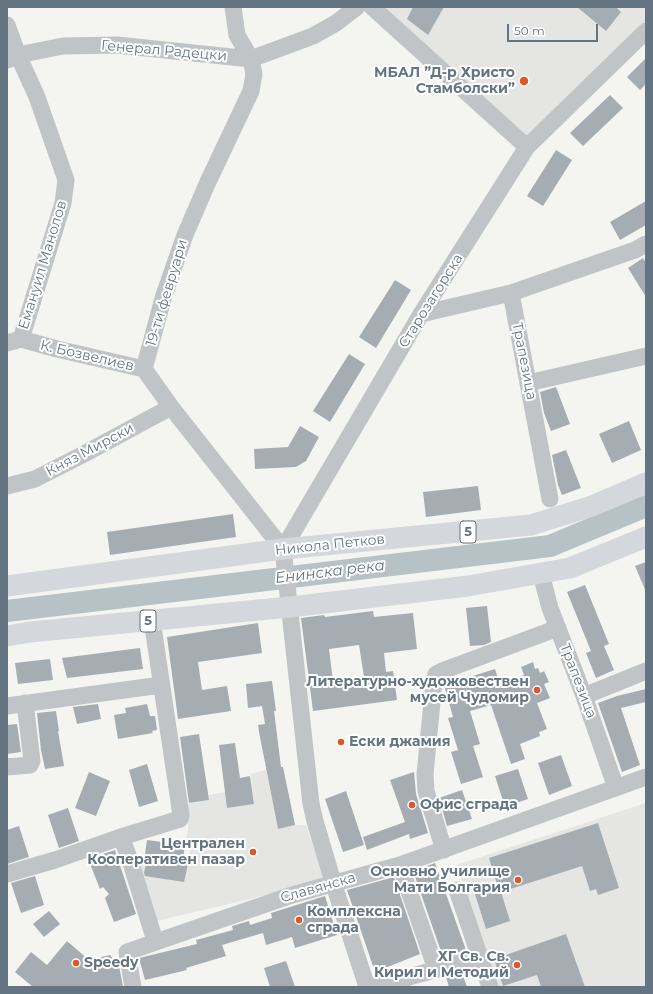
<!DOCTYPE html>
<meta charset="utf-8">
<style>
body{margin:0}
#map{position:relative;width:653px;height:994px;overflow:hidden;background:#f4f5f1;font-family:Montserrat,sans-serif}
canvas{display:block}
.frame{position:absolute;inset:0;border:8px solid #657481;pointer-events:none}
.scale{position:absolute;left:507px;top:24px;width:91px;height:18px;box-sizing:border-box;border:2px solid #657481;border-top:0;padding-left:5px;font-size:12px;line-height:14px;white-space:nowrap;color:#657481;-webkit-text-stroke:3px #fff;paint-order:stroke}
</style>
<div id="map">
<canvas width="653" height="994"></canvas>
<div class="frame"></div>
<div class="scale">50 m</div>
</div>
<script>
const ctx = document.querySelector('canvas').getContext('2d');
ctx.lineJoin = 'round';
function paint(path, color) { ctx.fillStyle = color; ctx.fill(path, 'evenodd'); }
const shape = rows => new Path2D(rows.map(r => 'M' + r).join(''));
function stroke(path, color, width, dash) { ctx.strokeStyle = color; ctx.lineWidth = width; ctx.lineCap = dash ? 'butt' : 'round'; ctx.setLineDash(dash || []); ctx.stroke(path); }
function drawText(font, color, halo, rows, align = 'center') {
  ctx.font = font + ' Montserrat,sans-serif'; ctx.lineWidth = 4; ctx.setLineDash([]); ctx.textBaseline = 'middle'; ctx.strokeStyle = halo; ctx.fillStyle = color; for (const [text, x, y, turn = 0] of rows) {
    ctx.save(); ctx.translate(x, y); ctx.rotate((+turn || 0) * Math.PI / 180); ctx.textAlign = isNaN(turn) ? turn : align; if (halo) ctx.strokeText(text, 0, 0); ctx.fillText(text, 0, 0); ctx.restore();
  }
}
const built = shape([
 [380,7,646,7,646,22,526,139],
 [266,770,278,829,295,825,306,825,326,881,157,921,132,862,146,860,187,867,191,845,185,844,188,829,188,804,209,800,208,795,226,792,227,808,254,804,251,774],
 [646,803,646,987,496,987,456,865]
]);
const river = shape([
 [7,611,550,546,646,506]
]);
const building = shape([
 [413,7,444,7,428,35,407,19],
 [577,7,616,7,621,12,606,31],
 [646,58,646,84,640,90,627,77],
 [610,95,623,108,583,146,570,133],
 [556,150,572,160,543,206,527,196],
 [646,201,646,225,620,240,610,222],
 [643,258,646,263,646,297,628,268],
 [395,280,411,290,376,348,359,337],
 [349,354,365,364,330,422,313,411],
 [556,387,570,424,551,431,544,413,540,392],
 [629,421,641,450,612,463,599,434],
 [300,426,319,437,306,461,296,467,255,469,254,449,288,447],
 [566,450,581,488,562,495,558,485,552,455],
 [478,486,481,510,426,517,423,492],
 [233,514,236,537,110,555,107,532],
 [646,562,646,592,635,566],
 [585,585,609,644,604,646,614,670,596,678,586,653,591,651,567,592],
 [487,606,491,642,484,645,470,646,466,608],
 [373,611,374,617,413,613,417,649,384,653,386,672,393,671,397,700,313,711,301,618,324,615,325,617],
 [359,645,364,677,333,681,329,649],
 [258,623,262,653,198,662,202,690,227,686,231,711,178,719,167,637],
 [140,648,143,669,67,678,62,658],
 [50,659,53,680,18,684,15,663],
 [533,662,535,669,538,668,540,673,544,671,549,682,544,684,550,698,537,703,547,729,539,732,540,736,520,744,525,759,511,764,491,705,470,711,480,744,473,746,483,777,461,784,451,752,458,750,448,718,453,717,444,685,495,669,500,684,524,675,521,667],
 [272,681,276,711,274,711,281,767,283,767,295,825,278,829,259,732,258,725,265,724,262,706,248,708,246,684],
 [646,689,646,702,621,708,640,765,622,772,598,703,617,696],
 [98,704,101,719,77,724,73,707],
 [147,704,150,716,155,716,157,730,152,731,153,733,118,739,114,715,126,713,125,708],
 [56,711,59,731,58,731,64,766,45,769,41,750,37,713],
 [17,724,21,752,7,754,7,725],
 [199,734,209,800,189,803,180,737],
 [235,743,240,778,250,776,254,804,227,808,219,745],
 [561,755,572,786,549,795,538,763],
 [147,764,158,801,139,807,129,770],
 [518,769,528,799,505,807,495,776],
 [89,772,110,781,96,816,75,808],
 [414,772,416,794,428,833,410,839,409,834,367,850,363,837,405,822,390,780],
 [462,790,472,819,447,826,439,798],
 [346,791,364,845,343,852,325,799],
 [68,808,79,841,59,848,48,815],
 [598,823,619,888,598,895,596,889,590,891,582,866,501,892,510,921,486,929,474,891,497,884,489,858],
 [19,826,29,857,7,864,7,830],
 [147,840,185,845,183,859,189,860,184,882,145,876,144,873,148,854,145,854],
 [115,850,136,914,114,922,105,898,109,894,103,887,100,889,88,859],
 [435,863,466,950,443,957,413,871],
 [35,876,44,905,21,913,11,883],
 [394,877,420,954,375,972,347,890],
 [325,896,337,935,295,948,292,937,266,945,263,933,222,945,226,956,186,968,187,970,145,980,139,958,197,944,196,940,233,930,232,926,249,921,250,925,272,918,271,913],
 [49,911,60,924,44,937,33,924],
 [566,934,585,987,541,987,537,975,503,986,494,959],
 [67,941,89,960,110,955,119,966,123,987,33,987,15,972,31,952,47,965],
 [286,961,295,987,270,987,264,968],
 [462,973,467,987,449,987,446,977]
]);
const minor = shape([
 [233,7,237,35,251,59,254,74,251,91,207,184,185,235,164,295,144,369,171,407,283,549],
 [372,7,527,147],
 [7,25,18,55,37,97,66,180,63,203,21,339],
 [7,60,18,55,63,46,117,45,251,59,313,36,336,23,357,7],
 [511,293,550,499],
 [421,314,511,293,635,250,646,244],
 [7,343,21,339,57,349,144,369],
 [528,383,646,356],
 [7,486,35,479,84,454,171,407],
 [541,574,550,608,584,696,616,788],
 [584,696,646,671],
 [7,706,161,685],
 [7,767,30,765,32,761,25,703],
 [121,837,130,860,155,941],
 [444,850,426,791,425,774,434,682,436,674,442,671,558,628],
 [400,865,436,969],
 [7,874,55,860,121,837,180,819,181,815,152,620],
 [457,890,490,987],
 [133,987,127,952,292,895,400,865,646,777],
 [367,987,333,882,315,821,311,804,283,549,421,314,527,147,646,31],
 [374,987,480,957]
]);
const major = shape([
 [7,586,283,549,531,525,592,506,646,483],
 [7,636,30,632,290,607,468,586,570,568,646,537]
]);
const markers = [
 [524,81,5,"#dc5729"],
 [537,690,4,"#dc5729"],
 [341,742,4,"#dc5729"],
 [412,805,4,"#dc5729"],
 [253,852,4,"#dc5729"],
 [518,880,4,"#dc5729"],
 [299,920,4,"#dc5729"],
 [76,963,4,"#dc5729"],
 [517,965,4,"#dc5729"]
];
const shields = [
 [468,532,16],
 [148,621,16]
];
const shieldNames = [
 ["5",468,532],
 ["5",148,621]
];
const streetNames = [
 ["Генерал Радецки",164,51,5],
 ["Емануил Манолов",43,265,-73],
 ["19-ти февруари",167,293,-73],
 ["Старозагорска",431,301,-58],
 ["К. Бозвелиев",87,356,13],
 ["Трапезица",524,361,79],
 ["Княз Мирски",90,450,-28],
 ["Никола Петков",330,545,-6],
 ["Трапезица",578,681,69],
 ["Славянска",318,888,-16]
];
const poiNames = [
 ["МБАЛ ”Д-р Христо",515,73],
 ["Стамболски”",515,89],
 ["Литературно-художовествен",529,682],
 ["мусей Чудомир",529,698],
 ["Ески джамия",349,742,"left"],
 ["Офис сграда",420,805,"left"],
 ["Централен",245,844],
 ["Кооперативен пазар",245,860],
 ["Основно училище",510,872],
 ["Мати Болгария",510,888],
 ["Комплексна",307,912,"left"],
 ["сграда",307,928,"left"],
 ["ХГ Св. Св.",509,957],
 ["Кирил и Методий",509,973],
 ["Speedy",84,963,"left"]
];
const waterNames = [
 ["Енинска река",330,572,-7]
];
paint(built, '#e5e6e4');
stroke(river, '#b7c2c7', 22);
paint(building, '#a5adb2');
stroke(minor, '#c0c4c7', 17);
stroke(major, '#d4d8dc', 21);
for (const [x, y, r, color] of markers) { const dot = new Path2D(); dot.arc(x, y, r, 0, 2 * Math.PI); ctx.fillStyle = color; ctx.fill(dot); stroke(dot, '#fff', 1.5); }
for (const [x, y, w] of shields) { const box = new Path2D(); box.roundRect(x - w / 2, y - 11, w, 22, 3); ctx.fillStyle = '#fff'; ctx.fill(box); stroke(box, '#657481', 1); }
drawText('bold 13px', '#657481', null, shieldNames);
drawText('14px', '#657481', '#fff', streetNames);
drawText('bold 14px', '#657481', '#fff', poiNames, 'right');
drawText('italic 15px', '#60757e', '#fff', waterNames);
</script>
